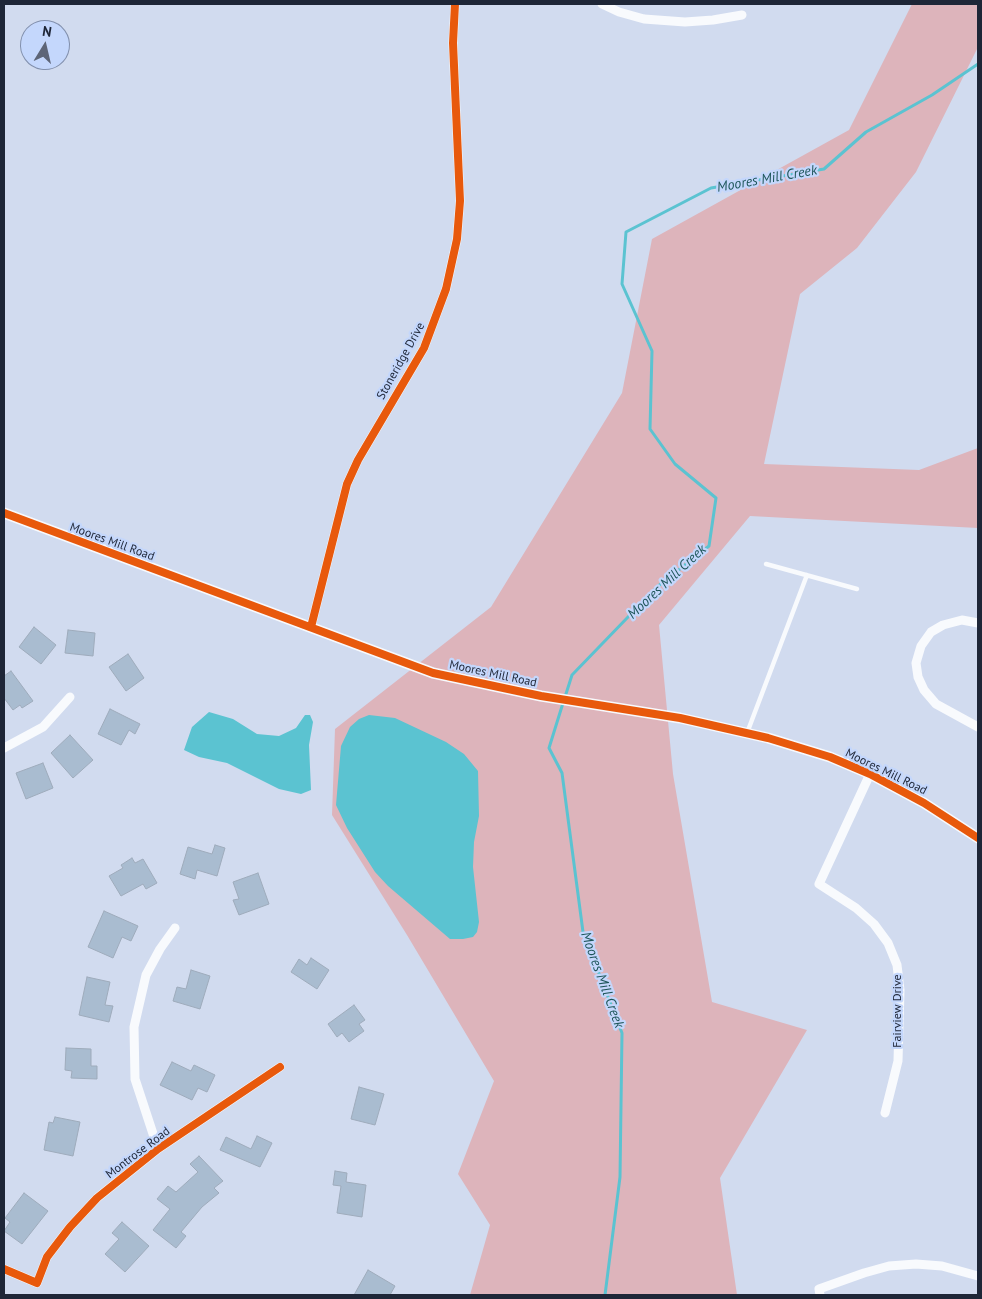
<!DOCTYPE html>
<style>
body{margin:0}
#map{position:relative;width:982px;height:1299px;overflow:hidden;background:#d1dbef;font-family:"PT Sans",sans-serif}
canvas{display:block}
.frame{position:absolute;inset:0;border:5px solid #1e2637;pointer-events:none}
.north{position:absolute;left:20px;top:20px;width:50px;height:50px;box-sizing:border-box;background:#c4d7fc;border:1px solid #8290ad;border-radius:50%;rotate:9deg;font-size:14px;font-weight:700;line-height:20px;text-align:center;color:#1e2637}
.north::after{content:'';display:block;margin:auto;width:18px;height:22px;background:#5d6577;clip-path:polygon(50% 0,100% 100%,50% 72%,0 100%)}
</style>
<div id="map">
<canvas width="982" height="1299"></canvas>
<div class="frame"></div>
<div class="north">N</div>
</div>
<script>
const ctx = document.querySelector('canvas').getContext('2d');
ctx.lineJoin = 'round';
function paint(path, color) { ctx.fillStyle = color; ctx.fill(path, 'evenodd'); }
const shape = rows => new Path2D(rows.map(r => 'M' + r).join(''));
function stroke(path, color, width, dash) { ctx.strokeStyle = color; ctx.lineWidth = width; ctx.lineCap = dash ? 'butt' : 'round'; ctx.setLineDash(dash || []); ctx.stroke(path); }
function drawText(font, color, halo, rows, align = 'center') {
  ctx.font = font + ' "PT Sans",sans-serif'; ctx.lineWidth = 4.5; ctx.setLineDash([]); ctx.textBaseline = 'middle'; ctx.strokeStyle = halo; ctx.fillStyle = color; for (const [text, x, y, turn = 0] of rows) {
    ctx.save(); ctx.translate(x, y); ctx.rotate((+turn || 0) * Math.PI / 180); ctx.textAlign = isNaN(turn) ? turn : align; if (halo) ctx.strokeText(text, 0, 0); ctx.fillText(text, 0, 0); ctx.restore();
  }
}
const green = shape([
 [912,4,978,4,978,47,916,172,857,248,800,294,764,464,919,470,978,448,978,528,750,516,659,625,673,774,712,1002,807,1030,720,1178,737,1295,470,1295,490,1225,458,1174,494,1081,407,935,332,815,335,729,491,607,622,393,652,239,849,130]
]);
const water = shape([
 [209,712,233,719,257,734,279,736,296,728,305,715,310,715,313,722,309,745,311,790,301,794,279,789,227,763,199,757,184,750,192,727],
 [369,715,395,718,446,742,464,754,478,771,479,816,474,842,473,867,479,922,477,932,473,937,463,939,450,939,388,886,375,872,347,828,336,805,341,746,350,727,359,719]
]);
const stream = shape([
 [565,697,572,675,657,587,709,546,716,498,675,464,650,429,652,351,622,284,626,232,711,188,824,169,866,132,932,95,978,64],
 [563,703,549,748,562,773,583,932,622,1033,620,1177,605,1295]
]);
const building = shape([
 [34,627,56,645,41,664,19,647,34,627],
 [68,630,95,633,93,656,65,653,68,630],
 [128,654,144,678,126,691,109,667,128,654],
 [11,671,33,701,22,708,20,705,13,710,4,698,4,676,11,671],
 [110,709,140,724,135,734,129,730,121,745,98,734,110,709],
 [70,735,93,760,73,778,51,753,70,735],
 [43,763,53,788,26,799,16,773,43,763],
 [215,845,225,848,217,876,197,870,195,879,180,874,188,847,212,854,215,845],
 [132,858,135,863,143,859,157,883,146,889,143,884,121,896,109,876,123,868,121,865,132,858],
 [258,873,269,904,239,915,233,900,239,899,233,882,258,873],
 [104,911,138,926,131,941,122,937,113,958,88,947,104,911],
 [311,958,329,970,317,989,291,972,299,959,307,965,311,958],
 [191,970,210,976,200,1009,173,1001,177,987,186,989,191,970],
 [87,977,110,982,105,1005,113,1006,109,1022,79,1015,87,977],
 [354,1005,365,1020,359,1024,364,1031,349,1042,342,1033,337,1037,328,1024,354,1005],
 [66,1048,91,1049,91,1066,97,1066,97,1079,71,1078,72,1071,65,1070,66,1048],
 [172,1062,191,1071,194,1065,215,1075,207,1092,198,1088,192,1100,160,1085,172,1062],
 [359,1087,384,1094,375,1125,351,1119,359,1087],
 [55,1117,80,1122,73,1156,44,1150,49,1122,53,1123,55,1117],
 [257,1136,272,1143,260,1167,220,1150,226,1137,251,1149,257,1136],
 [199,1156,223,1181,214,1188,219,1193,202,1207,181,1232,186,1236,176,1248,153,1230,170,1209,157,1199,168,1186,176,1192,198,1172,190,1164,199,1156],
 [335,1171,347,1173,346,1182,366,1185,362,1217,337,1213,341,1186,333,1185,335,1171],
 [24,1193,48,1211,22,1244,4,1231,10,1222,5,1218,24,1193],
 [122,1222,149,1246,125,1272,105,1254,119,1239,112,1233,122,1222],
 [368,1270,395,1286,390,1295,354,1295,368,1270]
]);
const service = shape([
 [766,564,857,589],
 [747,733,807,575]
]);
const minor = shape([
 [602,4,619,12,644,19,685,22,713,20,742,15],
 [978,623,962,620,943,625,931,632,921,646,916,663,918,677,924,690,936,704,978,727],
 [311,627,347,484,358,460,424,348,446,289,457,239,460,201,453,43,455,4],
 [4,748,43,727,70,697],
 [870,774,819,884,856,908,874,924,888,943,897,965,900,990,898,1061,885,1113],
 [158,1149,135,1079,134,1027,146,975,160,949,175,928],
 [4,1269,37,1283,47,1257,70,1227,97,1198,158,1149,280,1067],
 [820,1295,819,1289,864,1273,889,1266,916,1264,942,1266,978,1276]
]);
const tertiary = shape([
 [4,513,433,673,541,696,680,718,768,738,830,757,870,774,924,803,978,838]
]);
const cycleway = shape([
 [4,513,433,673,541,696,680,718,768,738,830,757,870,774,924,803,978,838],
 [311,627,347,484,358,460,424,348,446,289,457,239,460,201,453,43,455,4],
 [4,1269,37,1283,47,1257,70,1227,97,1198,158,1149,280,1067]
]);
const streetNames = [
 ["Stoneridge Drive",401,361,-61],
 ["Moores Mill Road",112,542,20],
 ["Moores Mill Road",493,674,12],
 ["Moores Mill Road",886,772,26],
 ["Fairview Drive",898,1011,-90],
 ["Montrose Road",138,1153,-37]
];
const waterNames = [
 ["Moores Mill Creek",767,179,-10],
 ["Moores Mill Creek",667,582,-43],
 ["Moores Mill Creek",602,980,70]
];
paint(green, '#ddb4bb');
paint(water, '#5bc3d1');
stroke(stream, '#5bc3d1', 3);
paint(building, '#a9bcd0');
stroke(building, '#9eabbb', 1);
stroke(service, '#f8fafd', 4.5);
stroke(minor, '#f8fafd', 9);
stroke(tertiary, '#f8fafd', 11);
stroke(cycleway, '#e8590c', 8);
drawText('12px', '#1e2637', '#c4d7fc', streetNames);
drawText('italic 14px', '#1d5559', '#c4d7fc', waterNames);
</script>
